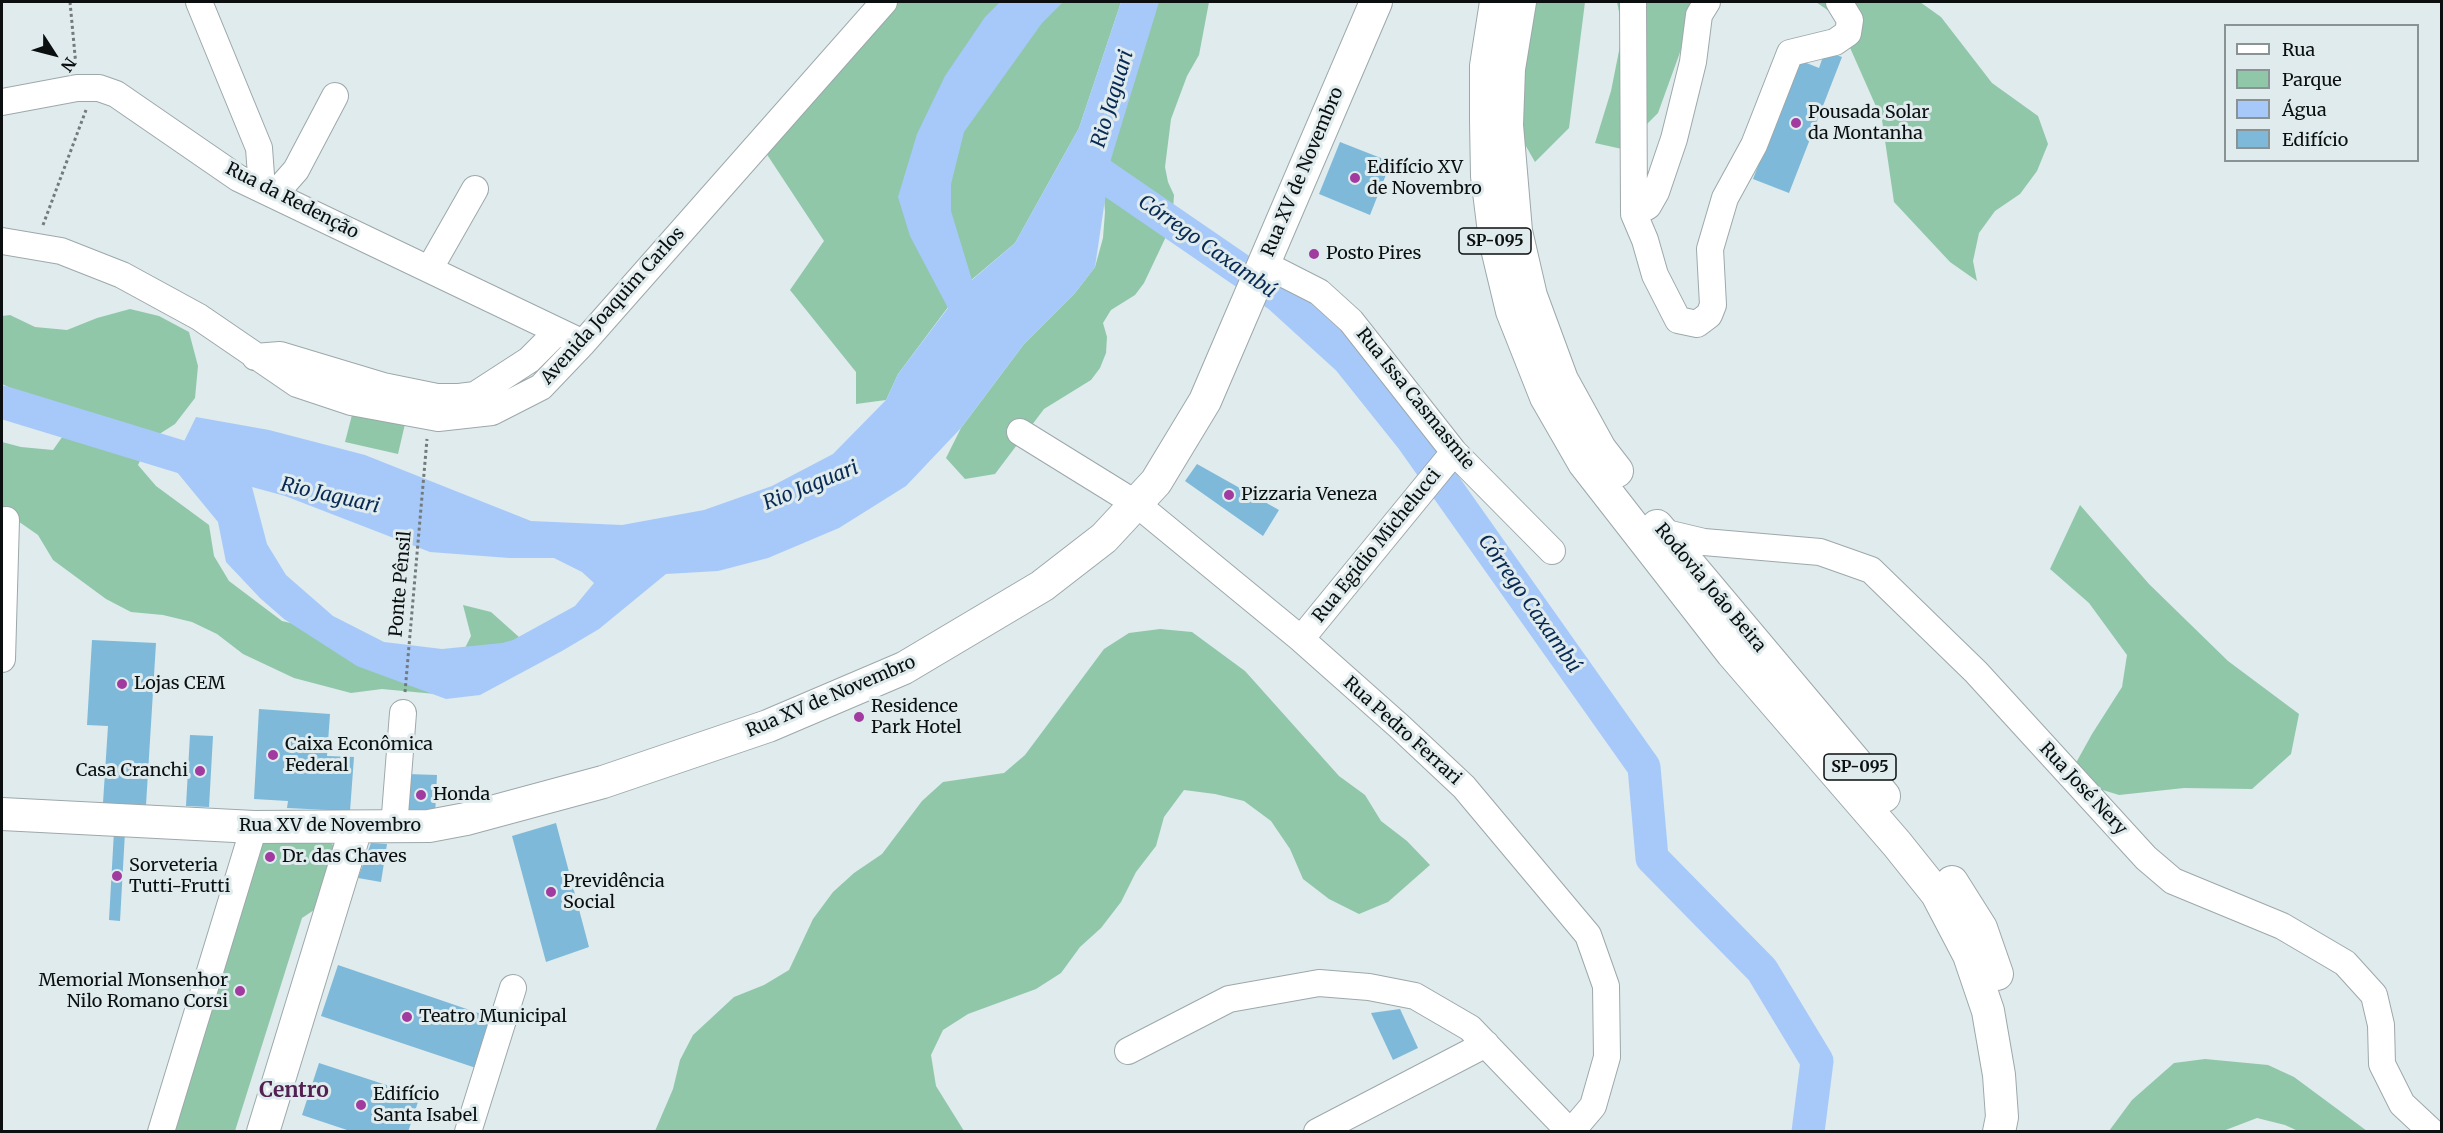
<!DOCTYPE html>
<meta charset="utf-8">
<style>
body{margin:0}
#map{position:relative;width:2443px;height:1133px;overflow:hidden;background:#dfebed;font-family:Merriweather,serif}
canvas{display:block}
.frame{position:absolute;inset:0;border:3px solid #0b0f0f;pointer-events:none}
.legend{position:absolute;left:2224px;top:24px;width:195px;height:138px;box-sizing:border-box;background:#dfebed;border:2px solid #8a9394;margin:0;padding:8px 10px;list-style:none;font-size:18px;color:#0b0f0f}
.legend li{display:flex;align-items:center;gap:12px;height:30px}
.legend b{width:30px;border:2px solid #8a9394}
.north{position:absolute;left:24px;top:24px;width:60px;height:60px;-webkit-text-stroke:4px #dfebed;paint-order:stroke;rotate:126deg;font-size:16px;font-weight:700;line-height:24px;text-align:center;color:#0b0f0f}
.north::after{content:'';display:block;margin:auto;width:21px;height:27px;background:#0b0f0f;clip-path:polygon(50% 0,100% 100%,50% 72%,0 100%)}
</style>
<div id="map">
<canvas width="2443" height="1133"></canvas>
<div class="frame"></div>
<ul class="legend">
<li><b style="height:8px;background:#fff"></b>Rua</li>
<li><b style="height:16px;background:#90c7a9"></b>Parque</li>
<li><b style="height:16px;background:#a7c9f9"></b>Água</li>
<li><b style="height:16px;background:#7eb9d9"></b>Edifício</li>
</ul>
<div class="north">N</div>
</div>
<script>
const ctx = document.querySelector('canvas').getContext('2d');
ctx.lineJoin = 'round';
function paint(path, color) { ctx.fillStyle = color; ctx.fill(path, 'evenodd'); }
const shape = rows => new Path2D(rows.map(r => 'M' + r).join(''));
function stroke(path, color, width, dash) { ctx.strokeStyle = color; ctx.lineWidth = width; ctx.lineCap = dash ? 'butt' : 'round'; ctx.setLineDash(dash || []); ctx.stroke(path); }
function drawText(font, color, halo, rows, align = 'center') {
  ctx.font = font + ' Merriweather,serif'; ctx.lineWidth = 6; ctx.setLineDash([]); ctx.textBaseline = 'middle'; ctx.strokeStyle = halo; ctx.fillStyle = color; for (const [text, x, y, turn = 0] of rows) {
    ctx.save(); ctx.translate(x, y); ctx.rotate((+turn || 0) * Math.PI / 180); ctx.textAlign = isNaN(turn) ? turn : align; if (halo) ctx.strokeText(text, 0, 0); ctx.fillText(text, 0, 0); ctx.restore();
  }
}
const green = shape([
 [889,2,1121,2,1079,128,1015,243,963,287,898,374,886,400,856,404,856,372,790,290,824,241,766,153],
 [1149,2,1209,2,1199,55,1187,76,1171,119,1165,167,1168,182,1174,195,1172,224,1144,283,1135,295,1111,310,1103,323,1107,337,1106,353,1100,368,1091,380,1044,409,995,474,965,479,946,458,961,428,1024,344,1075,293,1095,267,1103,238,1105,212,1102,166],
 [1523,2,1585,2,1569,128,1535,162,1503,106],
 [1617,2,1705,2,1683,44,1658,113,1622,149,1595,143,1611,91,1623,31],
 [1816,2,1920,2,1941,17,1992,83,2038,116,2048,144,2037,171,2020,194,1995,211,1979,233,1973,261,1977,281,1950,262,1894,202,1882,120,1836,16],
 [130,309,159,316,189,332,198,366,195,398,175,424,150,440,138,465,156,486,209,525,214,556,229,581,282,621,458,662,471,636,463,605,491,612,538,654,446,695,382,689,351,693,294,678,243,654,217,634,192,622,163,615,131,612,106,599,53,560,38,535,2,510,2,442,21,447,53,450,72,423,54,403,25,395,2,384,2,316,10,315,35,327,67,330,97,318],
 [353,411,405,424,398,454,345,442],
 [2080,505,2149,584,2228,661,2299,714,2291,754,2252,789,2184,788,2119,795,2067,779,2092,734,2122,687,2127,655,2089,603,2050,569],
 [1160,629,1192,632,1245,671,1339,776,1365,795,1381,821,1407,841,1430,865,1388,902,1359,914,1329,899,1303,879,1290,849,1271,821,1244,801,1215,794,1184,790,1164,817,1156,846,1136,872,1121,902,1101,928,1080,947,1061,973,1036,989,968,1014,943,1030,931,1055,936,1086,964,1131,655,1131,673,1089,680,1060,693,1035,734,997,764,985,789,970,813,919,833,892,854,873,882,854,922,801,943,782,1004,773,1025,755,1104,649,1129,633],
 [264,837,330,843,335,846,320,906,302,918,235,1131,168,1132],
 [2205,1059,2268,1065,2294,1077,2367,1131,2298,1131,2285,1125,2257,1118,2223,1131,2109,1131,2132,1100,2174,1063]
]);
const water = shape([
 [1000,2,1063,2,1042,23,964,132,951,184,951,211,972,280,1015,243,1079,128,1121,2,1159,2,1111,159,1095,267,1075,293,1024,344,961,428,906,486,839,528,768,558,718,571,666,574,599,629,562,651,480,695,446,699,357,666,284,619,260,598,226,562,218,522,172,466,196,417,269,430,365,455,531,521,622,525,704,510,772,486,833,454,886,400,898,374,948,308,910,236,898,197,917,134,945,76,985,17],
 [252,487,285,496,430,552,509,558,554,558,582,572,594,583,575,606,513,640,502,643,442,649,384,642,333,616,286,575,267,544]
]);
const river = shape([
 [1092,168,1280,297,1348,359,1412,439,1644,767,1652,858,1762,970,1817,1061,1808,1132],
 [2,402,221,469]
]);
const building = shape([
 [1825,51,1842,57,1789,193,1753,179,1799,60,1819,68],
 [1340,142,1391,162,1370,215,1319,194],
 [1197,464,1279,510,1263,536,1185,481],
 [92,640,156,643,146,805,103,803,108,726,87,725],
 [259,709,330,714,327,756,354,757,350,811,287,808,288,801,254,799],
 [190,735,213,736,209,807,186,806],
 [407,774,437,775,435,816,405,815],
 [556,823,589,947,546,962,512,836],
 [114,831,125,832,120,921,109,920],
 [371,843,387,844,381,882,358,878],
 [272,850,277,861,269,865,264,854],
 [338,965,493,1018,476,1068,321,1016],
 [1400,1009,1418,1048,1393,1060,1371,1013],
 [319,1063,420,1096,408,1132,353,1132,302,1115]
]);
const path = shape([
 [70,2,76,66],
 [43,225,86,110],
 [405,692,427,439]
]);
const minor = shape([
 [199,2,259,148,262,189],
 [1633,2,1634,214,1645,240,1655,275,1678,320,1697,324,1709,315,1713,305,1710,249,1725,198,1754,145,1790,53,1835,42,1848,33,1850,20,1839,2],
 [2,102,77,88,99,88,116,94,238,178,583,343],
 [274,195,296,170,335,96],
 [1634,214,1648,206,1656,192,1674,139,1693,62,1699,15,1707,2],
 [2,241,61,251,122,275,199,317,297,384,351,402,438,418,492,412,541,387,583,343,884,2],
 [1264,264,1319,292,1351,321,1454,452,1552,551],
 [430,268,475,189],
 [255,357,280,355,383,386,437,397,459,397,475,395,529,360,558,331],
 [1020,432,1138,505,1301,639,1399,726,1464,787,1588,935,1606,986,1607,1057,1593,1106,1571,1132],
 [1662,532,1704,542,1820,552,1871,570,1976,672,2146,858,2173,881,2282,926,2345,963,2374,995,2381,1025,2382,1064,2402,1104,2432,1132],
 [1301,639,1454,452],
 [2,659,6,520],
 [394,827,403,713],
 [1128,1051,1229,999,1319,983,1369,987,1415,996,1470,1028,1570,1132],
 [161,1132,254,827],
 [468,1132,513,988],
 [1317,1132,1486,1044]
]);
const major = shape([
 [1496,2,1486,66,1486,121,1487,176,1495,240,1512,311,1546,397,1584,463,1732,653,1897,844,1937,894,1969,955,1988,1011,1999,1075,2002,1117,1999,1132],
 [1520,2,1509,69,1507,125,1516,231,1531,296,1562,380,1600,449,1617,471],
 [1657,526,1884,796],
 [2,814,254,827,429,826,466,819,603,782,768,726,904,668,1042,586,1104,538,1156,482,1205,401,1376,2],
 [1952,882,1981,928,1997,974],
 [263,1132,356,828]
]);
const markers = [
 [1796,123,6,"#a23ba0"],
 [1355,178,6,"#a23ba0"],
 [1314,254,6,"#a23ba0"],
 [1229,495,6,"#a23ba0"],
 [122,684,6,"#a23ba0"],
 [859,717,6,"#a23ba0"],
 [273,755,6,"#a23ba0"],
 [200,771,6,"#a23ba0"],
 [421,795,6,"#a23ba0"],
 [270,857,6,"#a23ba0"],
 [117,876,6,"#a23ba0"],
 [551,892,6,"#a23ba0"],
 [240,991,6,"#a23ba0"],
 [407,1017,6,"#a23ba0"],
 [361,1105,6,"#a23ba0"]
];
const shields = [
 [1495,241,72],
 [1860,767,72]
];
const shieldNames = [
 ["SP-095",1495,241],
 ["SP-095",1860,767]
];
const poiNames = [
 ["Pousada Solar",1808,113],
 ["da Montanha",1808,134],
 ["Edifício XV",1367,168],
 ["de Novembro",1367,189],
 ["Posto Pires",1326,254],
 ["Pizzaria Veneza",1241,495],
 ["Lojas CEM",134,684],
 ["Residence",871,707],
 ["Park Hotel",871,728],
 ["Caixa Econômica",285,745],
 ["Federal",285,766],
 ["Casa Cranchi",188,771,"right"],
 ["Honda",433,795],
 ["Dr. das Chaves",282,857],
 ["Sorveteria",129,866],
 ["Tutti-Frutti",129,887],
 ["Previdência",563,882],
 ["Social",563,903],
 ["Memorial Monsenhor",228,981,"right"],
 ["Nilo Romano Corsi",228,1002,"right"],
 ["Teatro Municipal",419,1017],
 ["Edifício",373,1095],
 ["Santa Isabel",373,1116]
];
const streetNames = [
 ["Rua XV de Novembro",1303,172,-67],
 ["Rua da Redenção",292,201,27],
 ["Avenida Joaquim Carlos",613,306,-48],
 ["Rua Issa Casmasmie",1415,399,51],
 ["Rua Egidio Michelucci",1377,546,-51],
 ["Ponte Pênsil",401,584,-85],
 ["Rodovia João Beira",1710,588,50],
 ["Rua XV de Novembro",831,697,-23],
 ["Rua Pedro Ferrari",1402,731,42],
 ["Rua José Nery",2083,789,47],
 ["Rua XV de Novembro",330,826]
];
const waterNames = [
 ["Rio Jaguari",1113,99,-73],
 ["Córrego Caxambú",1207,247,35],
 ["Rio Jaguari",811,486,-22],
 ["Rio Jaguari",330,496,13],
 ["Córrego Caxambú",1529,604,55]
];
const quarterNames = [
 ["Centro",294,1091]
];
paint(green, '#90c7a9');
paint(water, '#a7c9f9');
stroke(river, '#a7c9f9', 33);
paint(building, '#7eb9d9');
stroke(minor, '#9da8aa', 28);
stroke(major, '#9da8aa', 34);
stroke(path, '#737a7b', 3, [3, 3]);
stroke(minor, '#fff', 26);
stroke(major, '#fff', 32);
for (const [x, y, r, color] of markers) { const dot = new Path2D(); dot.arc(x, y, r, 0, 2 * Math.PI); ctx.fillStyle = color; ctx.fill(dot); stroke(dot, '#dfebed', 2); }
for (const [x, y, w] of shields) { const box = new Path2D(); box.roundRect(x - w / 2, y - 13, w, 26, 4.5); ctx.fillStyle = '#dfebed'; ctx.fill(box); stroke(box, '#0b0f0f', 1.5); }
drawText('bold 16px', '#0b0f0f', null, shieldNames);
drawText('18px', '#0b0f0f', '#dfebed', poiNames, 'left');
drawText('18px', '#0b0f0f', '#dfebed', streetNames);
drawText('italic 20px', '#082953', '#dfebed', waterNames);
drawText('bold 21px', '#522151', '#dfebed', quarterNames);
</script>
